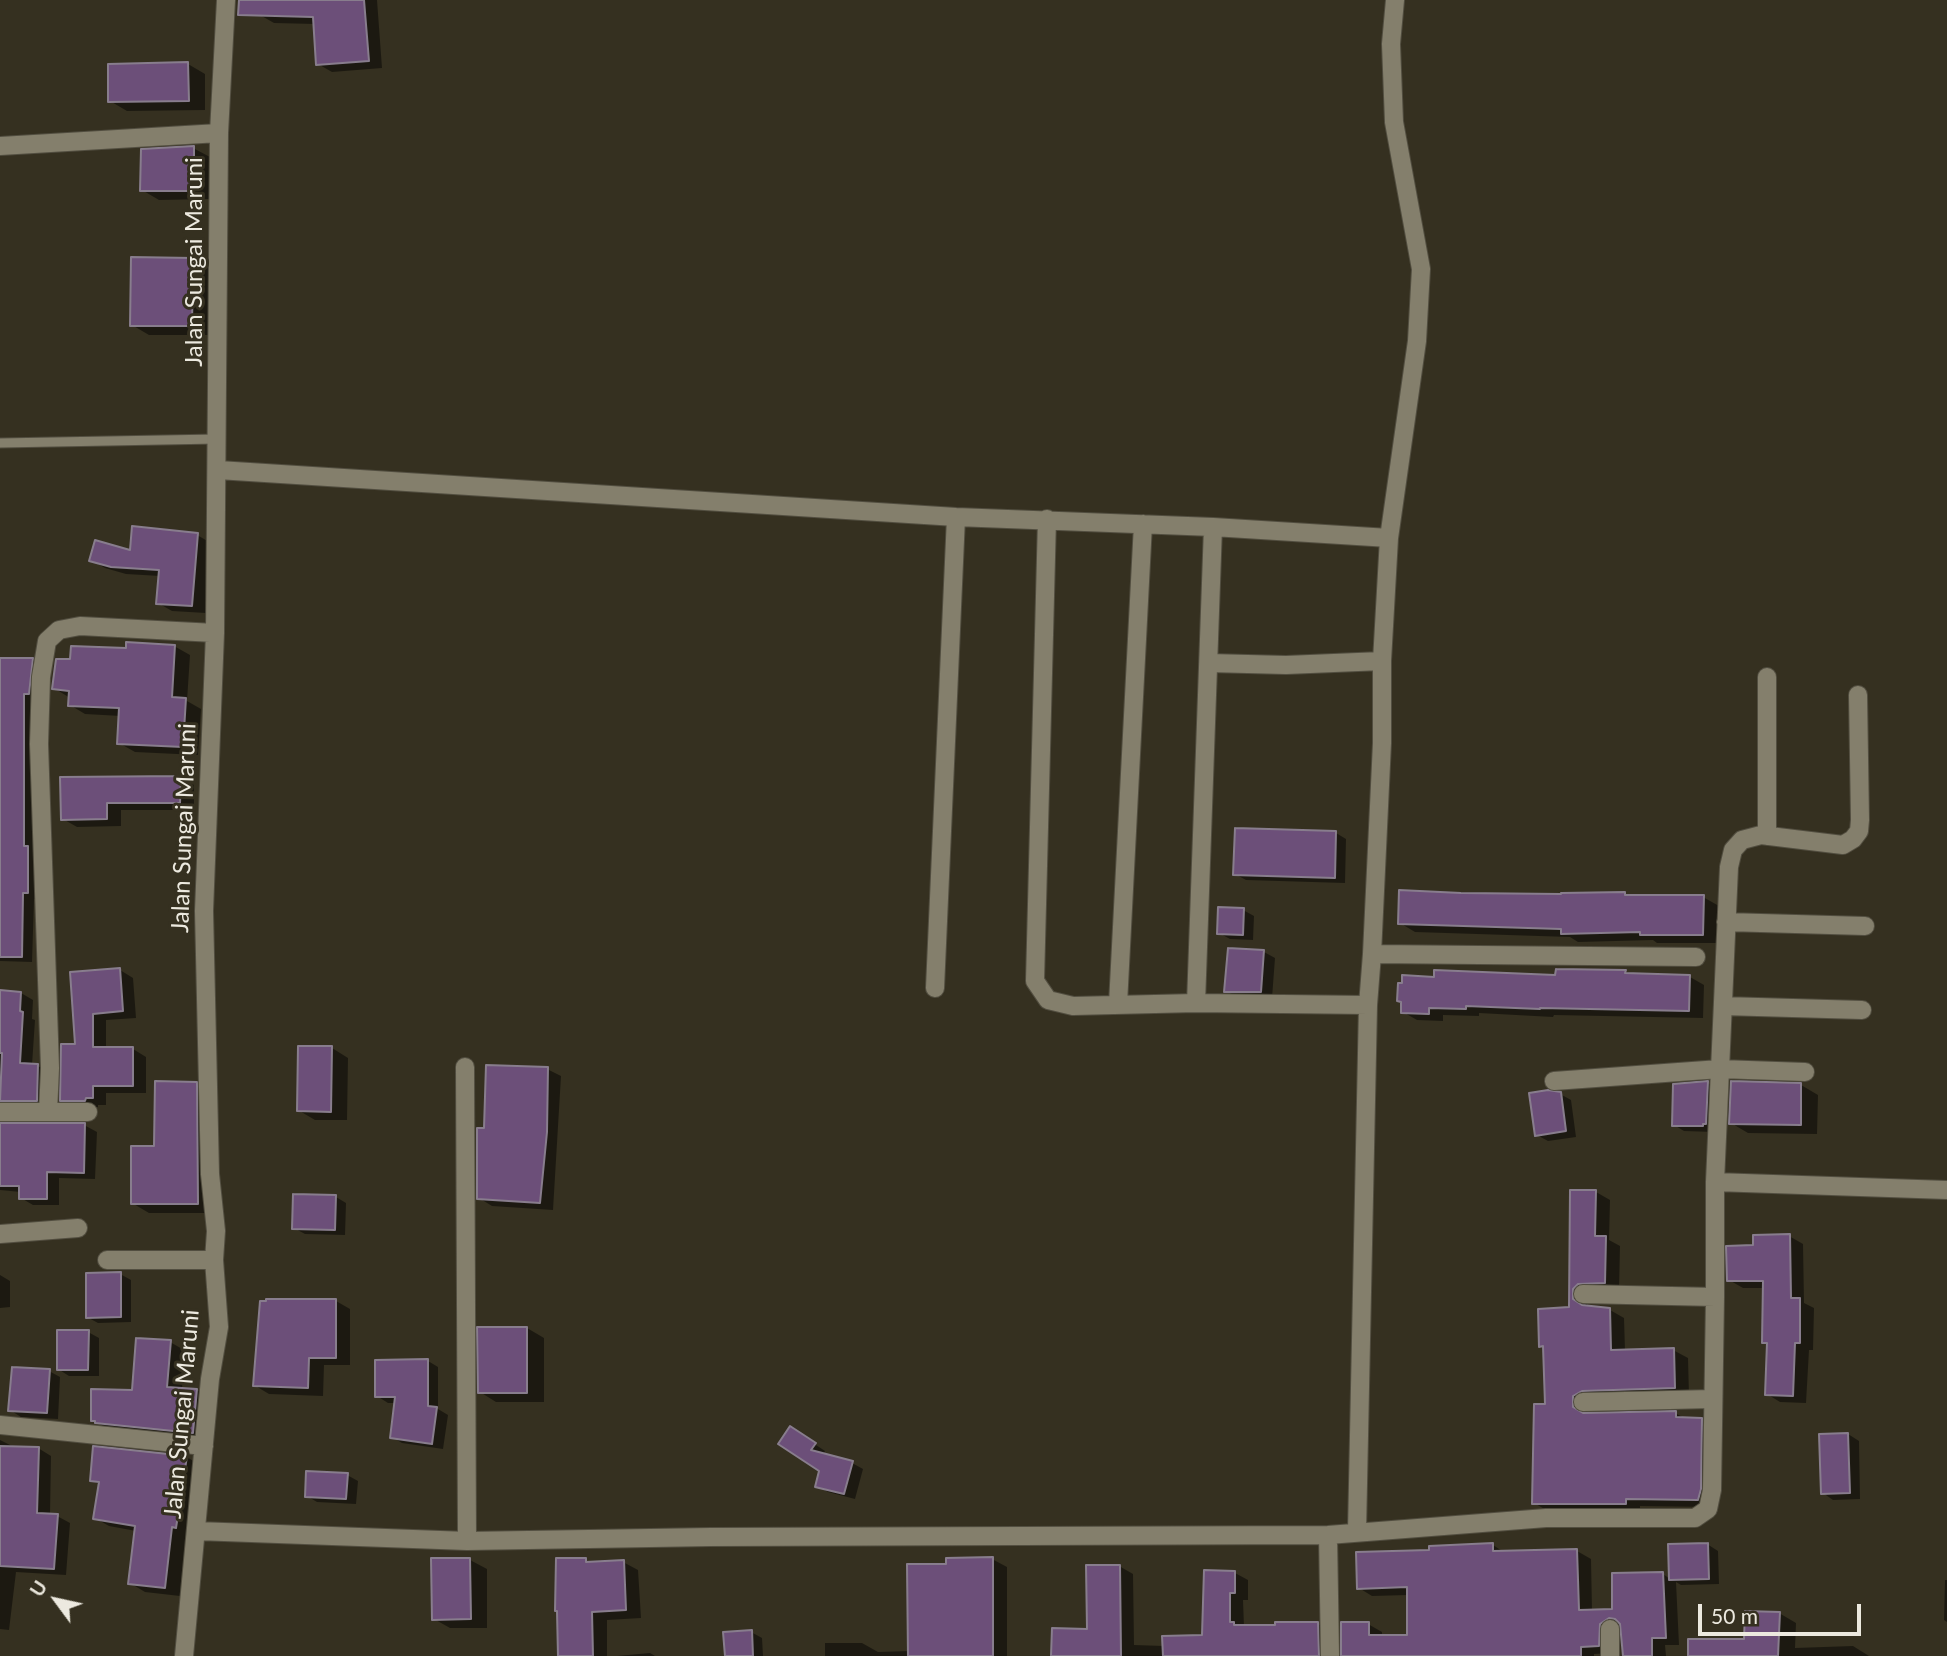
<!DOCTYPE html>
<style>
body{margin:0}
#map{position:relative;width:1947px;height:1656px;overflow:hidden;background:#353020;font-family:Lato,sans-serif}
canvas{display:block}
.north{position:absolute;left:21px;top:1565px;width:70px;height:70px;-webkit-text-stroke:5px #353020;paint-order:stroke;rotate:303deg;font-size:19px;font-weight:700;line-height:28px;text-align:center;color:#ece9df}
.north::after{content:'';display:block;margin:auto;width:24px;height:32px;background:#ece9df;clip-path:polygon(50% 0,100% 100%,50% 72%,0 100%)}
.scale{position:absolute;left:1698px;top:1604px;width:163px;height:32px;box-sizing:border-box;border:4px solid #ece9df;border-top:0;padding-left:9px;font-size:21px;line-height:24px;white-space:nowrap;color:#ece9df;-webkit-text-stroke:5px #353020;paint-order:stroke}
</style>
<div id="map">
<canvas width="1947" height="1656"></canvas>
<div class="north">U</div>
<div class="scale">50 m</div>
</div>
<script>
const ctx = document.querySelector('canvas').getContext('2d');
ctx.lineJoin = 'round';
function paint(path, color) { ctx.fillStyle = color; ctx.fill(path, 'evenodd'); }
const shape = rows => new Path2D(rows.map(r => 'M' + r).join(''));
function stroke(path, color, width, dash) { ctx.strokeStyle = color; ctx.lineWidth = width; ctx.lineCap = dash ? 'butt' : 'round'; ctx.setLineDash(dash || []); ctx.stroke(path); }
function drawText(font, color, halo, rows, align = 'center') {
  ctx.font = font + ' Lato,sans-serif'; ctx.lineWidth = 6; ctx.setLineDash([]); ctx.textBaseline = 'middle'; ctx.strokeStyle = halo; ctx.fillStyle = color; for (const [text, x, y, turn = 0] of rows) {
    ctx.save(); ctx.translate(x, y); ctx.rotate((+turn || 0) * Math.PI / 180); ctx.textAlign = isNaN(turn) ? turn : align; if (halo) ctx.strokeText(text, 0, 0); ctx.fillText(text, 0, 0); ctx.restore();
  }
}
const shadow = shape([
 [261,0,377,0,382,68,332,72,318,64,315,24,274,23,260,15],
 [188,64,205,74,205,110,127,111,110,101],
 [193,148,210,157,210,199,159,200,142,190],
 [192,259,209,269,208,335,149,335,132,325],
 [197,535,211,543,206,613,172,611,158,603,160,576,126,574,105,568,91,560,131,553],
 [174,646,190,655,187,701,201,709,198,755,135,752,119,743,121,716,85,714,70,705,70,698,54,688,127,650],
 [0,660,32,660,43,666,38,899,34,899,32,962,0,961],
 [180,777,194,785,194,810,121,810,121,826,77,827,63,819,62,779],
 [1336,833,1346,839,1345,883,1246,880,1235,874],
 [1624,894,1629,896,1703,897,1719,906,1718,943,1657,943,1653,940,1578,942,1570,937,1415,932,1400,923,1461,895],
 [1243,910,1254,916,1253,940,1230,939,1219,933],
 [1264,952,1275,958,1272,998,1237,997,1226,991],
 [120,970,133,978,136,1018,106,1020,106,1049,133,1049,146,1057,146,1093,106,1093,106,1105,98,1105,98,1107,75,1107,62,1100,77,1046,72,974],
 [1625,972,1632,975,1690,977,1704,985,1703,1018,1554,1015,1553,1017,1479,1013,1479,1016,1443,1015,1443,1021,1417,1020,1403,1012,1557,977],
 [0,992,21,993,33,1000,32,1019,35,1020,32,1065,38,1066,50,1073,49,1107,2,1114,2,1125,84,1125,97,1132,95,1179,59,1178,59,1205,33,1205,21,1198,21,1192,0,1190],
 [332,1048,348,1058,347,1120,315,1120,298,1110],
 [547,1069,561,1076,553,1210,492,1206,479,1198],
 [1708,1083,1718,1089,1714,1132,1684,1131,1674,1125],
 [196,1084,213,1093,214,1213,149,1213,132,1203,155,1148],
 [1801,1085,1818,1095,1817,1134,1748,1133,1731,1123],
 [1560,1094,1571,1100,1576,1137,1548,1141,1537,1135],
 [1572,1192,1596,1192,1610,1200,1609,1240,1620,1246,1619,1290,1587,1297,1587,1307,1610,1310,1624,1318,1625,1351,1673,1350,1688,1358,1689,1396,1587,1404,1587,1415,1675,1413,1686,1419,1701,1420,1716,1428,1712,1507,1640,1506,1640,1511,1548,1511,1534,1503,1547,1405,1545,1348,1541,1346,1570,1309],
 [336,1197,346,1203,345,1235,305,1234,294,1228],
 [1789,1236,1803,1244,1804,1303,1814,1308,1813,1350,1809,1350,1806,1403,1780,1402,1767,1394,1769,1344,1764,1342,1765,1288,1743,1288,1729,1280,1755,1247],
 [120,1274,131,1280,131,1322,98,1323,87,1317],
 [0,1275,10,1281,10,1307,0,1308],
 [336,1301,350,1309,350,1365,324,1365,323,1396,269,1394,254,1385],
 [527,1328,544,1338,544,1402,496,1402,480,1392],
 [88,1332,99,1338,99,1376,69,1376,58,1369],
 [170,1342,184,1350,182,1390,197,1390,211,1399,207,1441,111,1431,93,1420,134,1392],
 [428,1361,438,1367,438,1409,448,1415,443,1449,402,1443,392,1437,396,1403,388,1403,377,1396],
 [49,1371,60,1377,58,1419,21,1417,10,1410],
 [1848,1434,1859,1441,1860,1499,1833,1500,1823,1493],
 [801,1435,825,1451,823,1455,852,1463,863,1469,855,1499,828,1492,817,1486,821,1470],
 [0,1440,16,1448,38,1448,51,1456,50,1515,57,1516,70,1523,66,1575,16,1572,9,1630,0,1629],
 [95,1448,187,1457,201,1466,190,1535,186,1535,180,1596,145,1592,130,1583,136,1531,109,1526,95,1518,100,1485,92,1480],
 [347,1475,358,1481,356,1504,317,1502,307,1496],
 [1707,1544,1718,1551,1719,1584,1681,1585,1676,1582,1679,1645,1665,1645,1666,1656,1624,1656,1623,1625,1613,1632,1612,1653,1594,1654,1594,1656,1343,1656,1368,1624,1382,1632,1382,1637,1408,1636,1408,1595,1372,1596,1359,1588,1431,1552,1493,1545,1505,1553,1577,1551,1591,1559,1592,1611,1614,1611,1663,1574,1670,1579],
 [992,1559,1007,1567,1007,1656,825,1656,825,1643,862,1643,878,1652,910,1651,948,1565],
 [470,1560,487,1569,487,1628,450,1628,434,1619],
 [585,1560,592,1564,623,1562,638,1570,641,1618,607,1620,607,1656,560,1656],
 [1119,1566,1133,1574,1134,1645,1164,1646,1204,1636,1235,1573,1248,1580,1248,1600,1243,1600,1244,1627,1318,1624,1331,1632,1332,1656,1053,1656,1088,1631],
 [1945,1580,1947,1580,1947,1622,1944,1620],
 [1779,1613,1796,1623,1795,1648,1853,1646,1869,1656,1689,1656,1746,1641],
 [751,1632,762,1638,763,1656,727,1656],
 [650,1653,655,1656,617,1656]
]);
const building = shape([
 [239,0,364,0,369,61,316,65,313,17,238,15,239,0],
 [188,62,189,101,108,102,108,64,188,62],
 [194,146,194,191,140,191,141,149,194,146],
 [131,257,193,258,192,326,130,326,131,257],
 [132,526,198,533,192,606,156,604,159,570,111,567,89,561,95,540,130,550,132,526],
 [126,642,175,645,172,697,186,698,183,747,117,744,119,708,68,706,69,691,52,689,56,659,70,659,71,646,126,648,126,642],
 [0,658,33,658,29,694,24,694,24,846,28,846,28,893,23,893,22,957,0,957,0,658],
 [181,776,180,803,107,803,107,819,61,820,60,777,181,776],
 [1235,828,1336,831,1335,878,1233,875,1235,828],
 [1399,890,1461,893,1561,894,1561,893,1625,892,1625,895,1704,895,1703,935,1640,935,1640,932,1561,934,1561,929,1398,924,1399,890],
 [1218,907,1244,908,1243,935,1217,934,1218,907],
 [1228,948,1264,950,1261,992,1224,992,1228,948],
 [120,968,123,1011,93,1014,93,1047,133,1047,133,1086,93,1086,93,1098,86,1098,85,1101,60,1101,61,1044,75,1044,70,972,120,968],
 [1556,969,1626,970,1625,973,1690,975,1689,1011,1540,1008,1540,1009,1466,1006,1466,1009,1429,1008,1429,1014,1401,1013,1401,1002,1397,1001,1398,983,1402,983,1402,975,1434,977,1434,970,1555,975,1556,969],
 [0,990,21,992,20,1011,23,1012,20,1063,38,1064,37,1101,0,1101,2,1053,0,1053,0,990],
 [298,1046,332,1046,331,1112,297,1111,298,1046],
 [486,1065,548,1067,547,1132,540,1203,477,1199,477,1128,484,1128,486,1065],
 [155,1081,197,1082,198,1204,131,1204,131,1146,154,1146,155,1081],
 [1708,1081,1706,1124,1703,1124,1703,1126,1672,1126,1673,1084,1708,1081],
 [1731,1081,1801,1083,1801,1125,1729,1124,1731,1081],
 [1548,1090,1561,1092,1566,1131,1535,1136,1529,1093,1548,1090],
 [0,1123,85,1123,84,1173,47,1172,47,1199,19,1199,19,1186,0,1186,0,1123],
 [1570,1190,1596,1190,1595,1236,1606,1236,1605,1283,1578,1284,1573,1289,1573,1299,1582,1305,1610,1308,1611,1350,1674,1348,1675,1388,1582,1391,1573,1396,1573,1407,1583,1413,1676,1411,1676,1417,1702,1418,1701,1489,1698,1500,1626,1499,1626,1504,1532,1504,1534,1404,1545,1404,1543,1346,1539,1347,1538,1309,1569,1307,1570,1190],
 [293,1194,336,1195,335,1230,292,1229,293,1194],
 [1790,1234,1791,1298,1800,1298,1800,1343,1795,1343,1793,1396,1765,1395,1767,1343,1762,1343,1763,1281,1727,1281,1726,1246,1753,1245,1753,1235,1790,1234],
 [121,1272,121,1317,86,1318,86,1273,121,1272],
 [266,1299,336,1299,336,1358,309,1358,308,1388,253,1386,260,1301,266,1301,266,1299],
 [477,1327,527,1327,527,1393,478,1393,477,1327],
 [57,1330,89,1330,88,1370,57,1370,57,1330],
 [136,1338,171,1340,167,1387,197,1389,193,1433,95,1423,95,1421,91,1421,91,1389,132,1390,136,1338],
 [428,1359,428,1406,437,1407,432,1444,390,1438,395,1397,375,1397,375,1360,428,1359],
 [12,1367,50,1369,47,1413,8,1411,12,1367],
 [790,1426,816,1443,811,1450,853,1461,844,1494,815,1487,819,1471,778,1444,790,1426],
 [1848,1433,1850,1493,1821,1494,1819,1434,1848,1433],
 [0,1446,39,1447,37,1513,58,1514,54,1569,0,1566,0,1446],
 [93,1446,187,1456,176,1528,172,1527,165,1588,128,1584,135,1526,93,1519,99,1482,90,1481,93,1446],
 [306,1471,348,1473,346,1499,305,1497,306,1471],
 [1493,1543,1493,1551,1577,1549,1579,1610,1612,1609,1612,1573,1663,1572,1666,1638,1652,1638,1652,1656,1623,1656,1620,1624,1615,1619,1609,1618,1600,1624,1599,1646,1581,1647,1581,1656,1341,1656,1341,1622,1369,1622,1369,1635,1407,1635,1407,1587,1357,1589,1356,1552,1429,1550,1429,1546,1493,1543],
 [1708,1543,1709,1579,1669,1580,1668,1544,1708,1543],
 [993,1557,993,1656,908,1656,907,1564,946,1564,946,1558,993,1557],
 [431,1558,470,1558,471,1619,432,1620,431,1558],
 [556,1558,586,1558,586,1562,624,1560,626,1610,592,1612,593,1656,558,1656,557,1611,555,1611,556,1558],
 [1086,1565,1120,1565,1121,1656,1051,1656,1052,1628,1087,1629,1086,1565],
 [1204,1570,1235,1571,1235,1593,1230,1593,1230,1622,1234,1622,1234,1625,1275,1625,1275,1622,1318,1622,1319,1656,1163,1656,1162,1636,1202,1635,1204,1570],
 [1745,1611,1780,1612,1778,1656,1688,1656,1688,1639,1744,1639,1745,1611],
 [752,1630,753,1656,725,1656,723,1632,752,1630]
]);
const lane = shape([
 [0,443,217,439]
]);
const street = shape([
 [0,146,219,133],
 [218,470,956,517,1213,527,1389,538],
 [1047,519,1035,981,1048,1000,1073,1006,1196,1003,1368,1005],
 [1209,663,1286,665,1382,661],
 [1767,836,1767,677],
 [1726,922,1865,926],
 [1372,954,1696,957],
 [935,988,956,517],
 [1196,1003,1213,527],
 [1118,1004,1143,524],
 [1723,1006,1862,1010],
 [465,1067,467,1541],
 [1554,1081,1720,1069,1805,1072],
 [0,1112,48,1112,50,1068,39,744,41,677,47,641,59,630,80,626,215,633],
 [48,1112,88,1112],
 [1715,1182,1947,1190],
 [0,1234,78,1228],
 [107,1260,214,1260],
 [1715,1297,1715,1182,1729,867,1733,850,1742,840,1761,835,1843,845,1853,839,1859,831,1860,820,1858,695],
 [1583,1402,1712,1399],
 [0,1425,204,1446],
 [197,1531,467,1541,711,1537,1328,1535,1546,1518,1695,1518,1708,1509,1712,1490,1715,1297,1583,1294],
 [1357,1531,1368,1005,1372,954,1382,743,1382,661,1389,538,1417,341,1421,269,1394,122,1391,44,1395,0],
 [1328,1535,1330,1656],
 [1610,1629,1610,1656],
 [184,1656,210,1379,219,1327,214,1260,216,1231,210,1174,204,911,215,633,219,133,226,0]
]);
const streetNames = [
 ["Jalan Sungai Maruni",194,262,-90],
 ["Jalan Sungai Maruni",184,828,-88],
 ["Jalan Sungai Maruni",182,1414,-85]
];
paint(shadow, '#0007');
paint(building, '#6c4f79');
stroke(building, '#887d8d', 2);
stroke(lane, '#524e40', 11);
stroke(street, '#524e40', 20);
stroke(lane, '#847f6c', 9);
stroke(street, '#847f6c', 18);
drawText('24px', '#ece9df', '#353020', streetNames);
</script>
